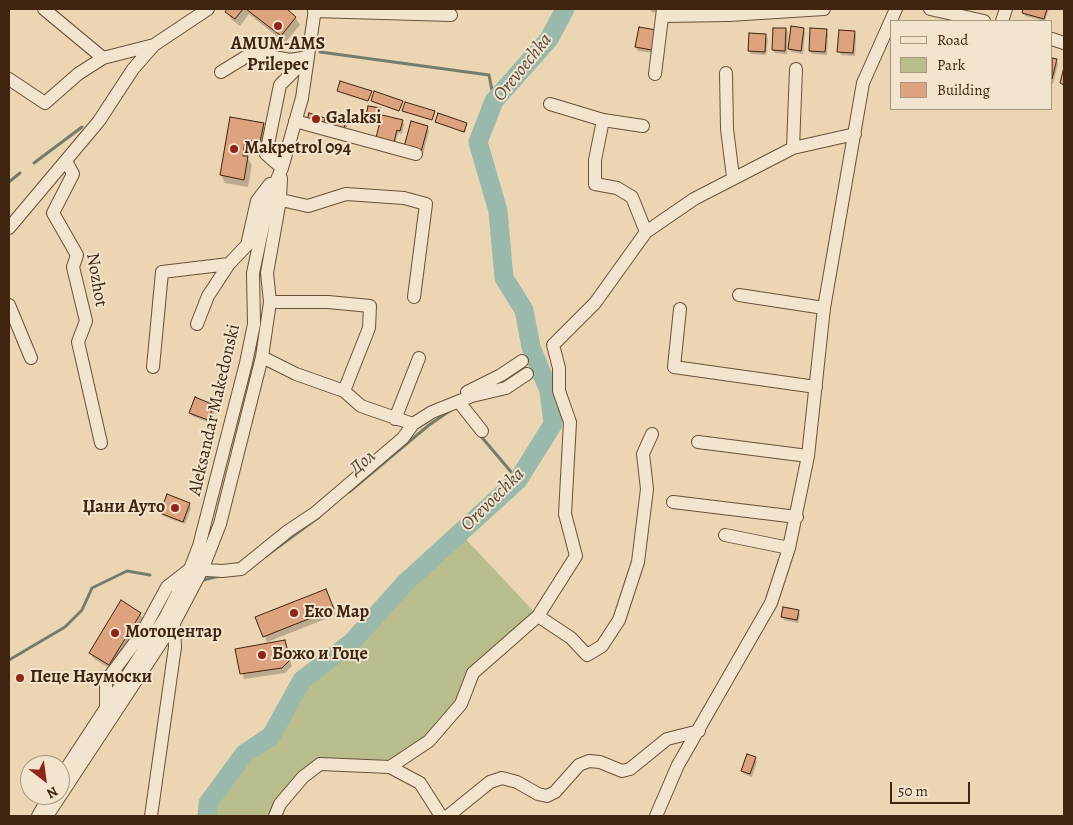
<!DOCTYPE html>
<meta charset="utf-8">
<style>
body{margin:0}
#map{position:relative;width:1073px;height:825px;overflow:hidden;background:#ebd5b3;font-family:Alegreya,serif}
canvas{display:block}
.frame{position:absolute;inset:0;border:10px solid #3f2410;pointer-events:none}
.legend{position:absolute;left:890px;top:20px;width:162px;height:90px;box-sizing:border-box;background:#f2e4ce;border:1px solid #aa9782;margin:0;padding:6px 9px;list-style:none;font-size:15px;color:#3f2410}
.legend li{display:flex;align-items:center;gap:10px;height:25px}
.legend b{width:25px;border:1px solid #aa9782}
.north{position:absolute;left:20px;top:755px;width:50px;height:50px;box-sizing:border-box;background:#f2e4ce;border:1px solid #aa9782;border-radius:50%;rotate:150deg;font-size:14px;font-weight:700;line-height:20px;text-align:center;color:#3f2410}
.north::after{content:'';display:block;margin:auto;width:18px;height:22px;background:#8f2418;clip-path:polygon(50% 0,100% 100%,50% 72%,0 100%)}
.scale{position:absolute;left:890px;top:782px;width:80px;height:22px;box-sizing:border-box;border:2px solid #3f2410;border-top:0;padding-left:6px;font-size:15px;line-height:18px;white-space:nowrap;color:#3f2410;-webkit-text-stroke:4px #f2e4ce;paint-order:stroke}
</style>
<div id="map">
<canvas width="1073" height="825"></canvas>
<div class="frame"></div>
<ul class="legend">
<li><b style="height:6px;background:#f2e4ce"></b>Road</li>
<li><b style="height:14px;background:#b8bd8b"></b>Park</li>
<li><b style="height:14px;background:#dda27e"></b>Building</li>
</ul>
<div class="north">N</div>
<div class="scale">50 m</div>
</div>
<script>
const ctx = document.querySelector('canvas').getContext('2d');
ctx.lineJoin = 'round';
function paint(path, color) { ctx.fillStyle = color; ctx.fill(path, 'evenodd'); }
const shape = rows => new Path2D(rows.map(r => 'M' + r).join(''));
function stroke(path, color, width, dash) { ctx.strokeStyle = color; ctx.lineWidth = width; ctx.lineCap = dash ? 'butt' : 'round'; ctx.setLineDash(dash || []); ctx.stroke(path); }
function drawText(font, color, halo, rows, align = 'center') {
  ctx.font = font + ' Alegreya,serif'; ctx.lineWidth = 4; ctx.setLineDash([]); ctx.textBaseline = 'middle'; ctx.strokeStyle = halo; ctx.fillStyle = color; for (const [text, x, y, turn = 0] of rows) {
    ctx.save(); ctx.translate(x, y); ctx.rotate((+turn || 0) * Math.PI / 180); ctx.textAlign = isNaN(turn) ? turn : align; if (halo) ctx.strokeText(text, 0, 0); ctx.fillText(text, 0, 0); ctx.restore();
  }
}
const green = shape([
 [460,533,538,616,473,673,461,704,429,741,390,767,320,764,275,816,207,816,208,803,244,754,271,735,302,680,352,642,405,583]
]);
const shadow = shape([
 [229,9,285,9,295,17,300,25,285,43,249,14,240,26,231,19,227,12],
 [650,9,663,9,662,13,652,12],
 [669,9,695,9,695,14,671,14],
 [1024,9,1049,9,1045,21,1025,16],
 [640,28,655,31,653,53,638,51,636,47],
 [786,29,788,33,787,54,775,53,773,50],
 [803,29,805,33,803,54,791,52,789,49],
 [826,30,828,34,827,55,812,54,810,51],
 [855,32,856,36,855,56,841,55,839,52],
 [766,36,768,39,766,55,751,54,749,51],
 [1052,59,1058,64,1053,84,1052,84],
 [372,101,402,102,402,103,399,111],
 [380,109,381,116,402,121,404,124,402,134,398,133,394,148,380,126,368,123,366,120],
 [404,111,434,112,435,113,432,120],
 [331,115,346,119,348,122,345,135],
 [231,119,263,124,267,132,264,149,249,146,247,157,252,165,248,187,225,183,221,175],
 [436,122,467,124,467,125,465,133],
 [427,127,429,131,423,154,407,150],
 [214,406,216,409,210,423,192,416,190,413],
 [189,504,191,508,185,524,163,516,161,513],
 [328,595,336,615,267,642,257,617],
 [121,602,140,614,144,620,112,670,93,658,90,653],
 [798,611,800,615,798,623,784,620,782,617],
 [284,641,292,666,285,673,244,679,236,650],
 [755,758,757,762,752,777,744,774,742,771]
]);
const stream = shape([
 [320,52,489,75,494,101],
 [34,163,82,127],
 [9,182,20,173],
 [479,434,518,480],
 [349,492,429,425,451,410],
 [266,556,319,517],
 [203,580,220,576],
 [9,660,65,627,82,610,92,588,127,571,150,575]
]);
const river = shape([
 [207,816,208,803,244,754,271,736,302,680,352,642,405,583,518,480,553,424,549,391,531,347,524,310,504,278,498,211,478,142,494,101,549,39,565,9]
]);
const building = shape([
 [227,9,243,9,235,19,225,12,227,9],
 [246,9,287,9,296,17,281,36,246,9],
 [1023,9,1047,9,1044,19,1022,13,1023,9],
 [791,26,804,28,801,51,788,49,791,26],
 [639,27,656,30,652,50,635,47,639,27],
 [773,28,786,28,785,51,772,50,773,28],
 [810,28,827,29,825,52,809,51,810,28],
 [839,30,855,31,853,53,837,52,839,30],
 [749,33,766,34,765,52,748,51,749,33],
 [1052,58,1057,59,1052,79,1052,58],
 [1064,67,1064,85,1060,83,1064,67],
 [340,81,372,91,368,101,337,91,340,81],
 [374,91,403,101,399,111,371,101,374,91],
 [405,102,435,111,432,120,402,111,405,102],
 [368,106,381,108,378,123,365,120,368,106],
 [309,113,325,118,323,125,307,120,309,113],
 [331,113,347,118,343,132,327,128,331,113],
 [438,113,467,123,464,132,435,122,438,113],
 [382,115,403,120,400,131,397,130,393,146,375,141,382,115],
 [230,117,264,123,260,142,245,139,243,156,248,156,244,180,220,175,230,117],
 [411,121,428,126,421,152,404,147,411,121],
 [195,397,214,405,208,420,189,413,195,397],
 [167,494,190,503,183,522,160,513,167,494],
 [326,589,334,609,263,637,255,617,326,589],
 [121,600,141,613,109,665,89,653,121,600],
 [783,607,799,610,797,620,781,617,783,607],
 [285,640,290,660,282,668,240,674,235,649,285,640],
 [747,754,756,757,750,774,741,771,747,754]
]);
const minor = shape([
 [44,9,103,58],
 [930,9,984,21],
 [314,11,451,15],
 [663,16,729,15,824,9],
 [1002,21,1006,9],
 [1052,39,1064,43],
 [221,72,252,53,290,60,308,57],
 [726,73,727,129,733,177],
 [655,74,663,9],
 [9,79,45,103,78,74,103,58,154,45],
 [550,104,603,120,643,126],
 [603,120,595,160,595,184,617,188,632,197,646,232],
 [295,121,416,154],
 [793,148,796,69],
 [66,161,73,174,53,213,77,255,73,267,86,321,78,342,101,443],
 [282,168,266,154,280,85,308,57],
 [272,198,308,206,346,194,404,198,426,204,414,297],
 [9,228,99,121,133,69,154,45,208,9],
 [739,295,824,308],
 [270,302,328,302,370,306,369,328,344,391],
 [9,305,31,358],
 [680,309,674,367,816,387],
 [197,324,208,296,229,264,247,245,257,201,270,184],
 [262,357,296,374,344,391,361,406,413,424],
 [153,367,162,272,229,264],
 [467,392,501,375,522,361],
 [459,402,482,431],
 [395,419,419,358],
 [698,442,808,456],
 [673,502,797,517],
 [725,535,789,548],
 [538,616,571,638,587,655,602,646,619,620,638,562,647,489,643,454,652,434],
 [106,706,106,681,142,633,167,587,190,569,222,571,241,569,288,531,315,513,403,438,413,424,432,412,472,396,506,388,527,374],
 [390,767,420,783,441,816],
 [60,778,165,618,190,569,199,546,246,363,254,324,253,273,269,198,282,168,302,98,315,9],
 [38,816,50,795],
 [47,816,174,623,202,570,220,524,262,357,270,302,267,273,280,200,281,178],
 [151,816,175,647,174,623],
 [275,816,280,804,303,777,320,764,390,767,429,741,461,704,473,673,538,616,576,556,565,514,570,422,559,391,559,368,553,345,595,303,646,232,694,199,793,148,855,134],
 [448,816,490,782,502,778,517,782,538,794,547,796,555,792,579,765,589,761,600,762,622,771,630,769,667,739,699,731],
 [656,816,678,765,771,603,789,548,808,456,824,308,863,83,896,9]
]);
const markers = [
 [278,26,5,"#8f2418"],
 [316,119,5,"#8f2418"],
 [234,149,5,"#8f2418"],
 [175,508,5,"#8f2418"],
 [294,613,5,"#8f2418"],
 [115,633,5,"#8f2418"],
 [262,655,5,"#8f2418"],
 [20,678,5,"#8f2418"]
];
const poiNames = [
 ["AMUM-AMS",278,45,"center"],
 ["Prilepec",278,66,"center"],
 ["Galaksi",326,119],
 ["Makpetrol 094",244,149],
 ["Џани Ауто",165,508,"right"],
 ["Еко Мар",304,613],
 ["Мотоцентар",125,633],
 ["Божо и Гоце",272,655],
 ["Пеце Наумоски",30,678]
];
const streetNames = [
 ["Nozhot",96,280,80],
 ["Aleksandar Makedonski",215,410,-77]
];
const waterNames = [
 ["Orevoechka",523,68,-51],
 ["Дол",363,463,-40],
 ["Orevoechka",493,500,-45]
];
paint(green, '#b8bd8b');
paint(shadow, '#0003');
stroke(stream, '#747d6d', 3);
stroke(river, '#98b9ab', 19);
paint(building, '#dda27e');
stroke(building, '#3f2410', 1);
stroke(minor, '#6a5039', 14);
stroke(minor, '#f2e4ce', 12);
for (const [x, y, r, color] of markers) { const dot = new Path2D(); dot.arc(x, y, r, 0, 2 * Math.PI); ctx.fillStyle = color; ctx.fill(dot); stroke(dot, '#f2e4ce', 2); }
drawText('bold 18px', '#3f2410', '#f2e4ce', poiNames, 'left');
drawText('18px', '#3f2410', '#f2e4ce', streetNames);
drawText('italic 19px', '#554937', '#f2e4ce', waterNames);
</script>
